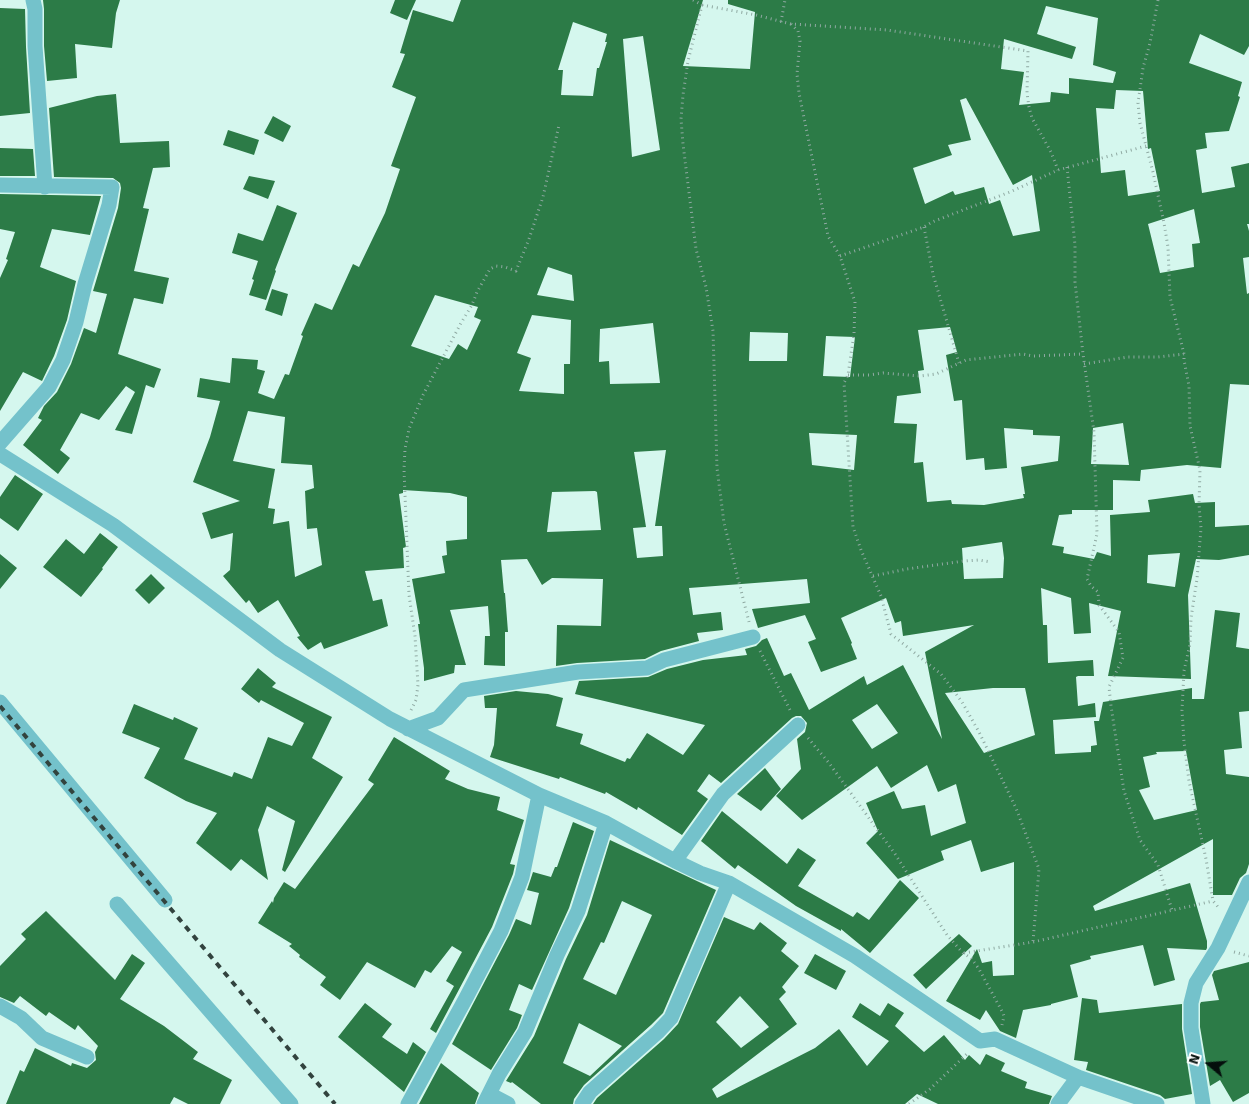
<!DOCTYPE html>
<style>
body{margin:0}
#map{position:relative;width:1249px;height:1104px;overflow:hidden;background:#d5f7ee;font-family:Signika,sans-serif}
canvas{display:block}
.north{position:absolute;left:1184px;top:1039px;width:50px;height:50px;-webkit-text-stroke:4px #fff;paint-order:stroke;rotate:288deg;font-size:14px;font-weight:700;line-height:20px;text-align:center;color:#040f0c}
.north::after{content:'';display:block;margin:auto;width:18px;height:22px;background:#040f0c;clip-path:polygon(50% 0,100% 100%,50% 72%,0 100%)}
</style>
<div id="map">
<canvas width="1249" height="1104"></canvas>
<div class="north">N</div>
</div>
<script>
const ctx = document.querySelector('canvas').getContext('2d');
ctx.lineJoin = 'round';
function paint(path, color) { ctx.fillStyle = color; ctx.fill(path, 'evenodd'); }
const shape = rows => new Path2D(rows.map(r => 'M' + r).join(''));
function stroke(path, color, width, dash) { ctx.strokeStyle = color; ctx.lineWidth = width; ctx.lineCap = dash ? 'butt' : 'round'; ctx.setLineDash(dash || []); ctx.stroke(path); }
const building = shape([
 [43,0,120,0,116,13,112,48,75,44,77,78,47,81,44,46,44,9],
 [395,0,416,0,407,20,390,13],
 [461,0,703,0,683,66,750,69,755,12,728,4,728,0,1249,0,1249,46,1244,55,1200,34,1189,63,1242,82,1238,96,1240,97,1229,131,1205,133,1207,148,1196,150,1202,193,1235,187,1231,167,1249,163,1249,224,1247,224,1249,231,1249,257,1243,258,1247,294,1249,293,1249,385,1230,384,1221,468,1187,465,1141,470,1140,481,1113,480,1113,510,1072,510,1072,514,1059,515,1052,545,1064,547,1063,553,1094,559,1097,552,1111,556,1110,515,1150,512,1148,500,1193,494,1195,503,1215,502,1215,527,1249,525,1249,555,1219,560,1196,559,1188,595,1191,679,1108,676,1121,611,1089,603,1091,633,1074,634,1071,598,1041,588,1043,625,1047,625,1048,663,1093,660,1094,676,1078,676,1076,677,1078,706,1095,703,1096,717,1053,720,1055,754,1091,752,1091,746,1097,745,1094,721,1099,721,1103,702,1192,688,1192,699,1204,699,1215,610,1240,613,1236,647,1249,649,1249,711,1239,712,1242,748,1224,750,1226,774,1249,777,1249,864,1246,873,1240,878,1232,895,1213,895,1213,839,1093,906,1095,911,1190,883,1207,941,1207,948,1206,950,1167,948,1175,980,1154,986,1143,945,1090,956,1091,959,1070,965,1078,997,1051,1004,1051,1005,1023,1010,1016,1038,1000,1031,986,1010,980,1020,946,1001,977,949,982,963,992,961,993,976,1014,975,1014,862,981,872,971,840,941,851,944,860,898,879,866,843,878,831,866,803,894,791,902,809,925,805,931,836,966,823,956,784,938,792,927,765,891,788,877,766,802,820,776,796,801,769,797,739,805,732,807,723,801,716,796,716,792,718,721,783,709,774,697,791,708,799,682,835,638,807,637,810,606,792,605,794,560,777,559,779,490,757,494,745,497,708,485,708,484,696,516,691,548,694,563,698,556,726,583,734,580,744,625,762,627,758,630,759,647,733,683,755,705,725,575,694,579,681,648,677,667,669,703,660,747,655,745,649,756,646,762,640,767,638,784,676,791,673,809,710,864,676,867,685,903,665,942,739,925,652,974,625,903,636,901,621,895,623,886,598,841,618,852,643,851,644,857,659,821,672,808,642,816,639,805,615,758,628,752,609,810,603,807,579,689,588,693,615,721,612,723,630,697,633,699,641,661,651,645,659,577,663,556,666,557,625,601,626,603,579,552,578,542,585,527,559,501,560,504,593,505,593,508,632,505,632,505,666,484,665,485,636,490,636,488,606,450,610,466,665,455,665,454,673,424,681,424,668,418,624,420,624,412,579,445,573,442,556,447,555,446,541,467,539,467,497,450,493,403,490,403,493,399,494,406,547,403,548,404,568,365,571,373,601,382,599,388,626,324,649,321,642,308,650,297,637,300,636,278,600,258,613,249,600,246,603,223,576,230,570,233,533,211,539,202,513,240,501,193,482,210,437,220,401,197,397,200,378,230,383,232,358,258,360,257,369,265,371,258,393,274,399,285,374,289,375,303,336,301,335,315,303,332,310,353,264,359,267,385,213,400,169,391,166,416,97,392,87,405,54,400,53,413,10,453,22],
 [1046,6,1098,18,1093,65,1116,72,1113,83,1069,78,1069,94,1051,92,1050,102,1019,105,1024,72,1001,69,1004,39,1072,59,1076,47,1037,34],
 [573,22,607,34,605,42,607,42,599,68,597,68,593,96,561,95,563,70,558,70],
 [643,36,660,150,632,157,623,39],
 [1116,90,1143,91,1148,149,1151,148,1160,191,1128,196,1125,170,1101,173,1096,108,1114,109],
 [966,98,1013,185,1032,175,1040,231,1013,236,1000,200,989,204,984,187,955,195,953,191,925,204,913,168,952,155,948,145,971,140,960,100],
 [1194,209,1200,243,1192,244,1194,267,1160,273,1148,224],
 [548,267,572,275,574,301,537,295],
 [435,295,478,307,474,317,481,320,467,350,458,344,449,359,411,346],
 [532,315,571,320,570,364,564,364,564,394,519,391,531,358,517,353],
 [653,323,660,383,610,384,609,361,599,362,600,329],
 [950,327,957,352,946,355,954,401,962,400,966,460,984,458,985,470,1007,468,1004,428,1033,430,1033,435,1060,436,1058,461,1021,467,1025,494,1023,494,1024,498,984,505,952,504,951,500,927,502,923,462,914,463,917,424,894,423,897,396,921,393,918,371,924,370,918,330],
 [750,332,788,333,787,361,749,361],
 [826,336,855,337,850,377,823,376],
 [248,411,285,417,281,463,312,465,314,488,305,491,307,529,317,528,322,565,295,577,289,521,273,524,275,509,268,508,275,469,233,461],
 [1123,423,1129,465,1091,464,1093,428],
 [809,433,857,435,854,470,812,465],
 [666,450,655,526,662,526,663,556,637,558,633,528,646,527,634,452],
 [595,491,597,492,601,530,547,532,552,492],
 [1002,542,1004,558,1003,578,964,579,962,548],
 [1180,553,1175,587,1147,583,1148,555],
 [993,688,1025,688,1035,735,984,753,945,693],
 [877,704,898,733,872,749,852,720],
 [1186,751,1197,810,1154,820,1139,790,1150,787,1143,757,1157,754,1156,752],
 [0,8,25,9,26,47,30,113,0,116],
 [116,94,120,143,169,141,170,167,153,168,143,208,149,209,134,271,169,278,163,304,134,298,118,354,161,369,154,388,146,385,132,434,115,430,135,392,126,386,99,420,81,413,60,450,70,458,58,474,23,445,42,420,38,418,44,406,57,392,71,364,84,328,96,333,107,294,93,291,118,208,121,188,120,183,113,178,54,177,49,108,97,96],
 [273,116,291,126,283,142,264,133],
 [228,130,259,140,254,155,223,145],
 [0,148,33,149,35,176,0,176],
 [249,176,275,181,268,199,243,189],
 [0,194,101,196,90,235,52,229,40,267,76,281,67,320,54,356,42,381,23,372,0,411,0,278,8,260,6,259,15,232,0,229],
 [277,205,297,213,275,270,276,271,266,300,249,295,254,280,252,279,258,261,232,253,238,233,263,241],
 [272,289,288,294,282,316,265,310],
 [15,475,43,494,18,531,0,518,0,497],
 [100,533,118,547,102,568,103,569,81,597,43,567,66,539,84,554],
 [0,554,17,568,0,589],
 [151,574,165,588,149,604,135,590],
 [258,668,276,683,272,687,332,717,312,758,343,777,285,872,282,870,295,821,267,806,258,830,268,880,241,859,231,871,196,843,217,813,186,801,144,778,160,748,122,733,134,704,173,720,174,717,198,728,184,759,232,777,234,772,252,779,268,737,292,746,304,723,261,700,259,703,241,689],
 [394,737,450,771,445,779,468,789,500,797,497,810,524,820,510,864,515,865,513,874,492,927,436,1033,430,1029,454,986,446,981,462,952,452,946,431,973,425,970,415,988,367,962,340,1000,320,985,326,977,299,957,300,955,289,946,292,944,258,923,272,901,273,903,274,898,284,882,295,889,374,784,368,780],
 [765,768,781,789,761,811,737,794],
 [722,811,787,864,798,848,816,860,798,886,853,917,857,912,869,920,900,880,919,898,870,953,841,929,841,931,796,906,738,865,735,869,701,841],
 [573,822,594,831,569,908,532,990,519,984,509,1010,522,1015,517,1028,491,1070,452,1044,509,935,516,919,531,925,539,893,527,890,533,872,551,877,555,867,557,867],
 [610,840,716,890,663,1013,651,1025,584,1085,574,1099,573,1104,541,1104,512,1082,511,1083,506,1081,534,1036,566,959,587,915],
 [622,901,652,915,616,995,583,979,601,942,604,943],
 [579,1023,622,1046,590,1076,563,1063],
 [46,911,115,980,132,954,145,963,120,999,164,1026,198,1052,193,1059,232,1080,220,1104,188,1104,174,1097,170,1104,6,1104,20,1070,24,1072,35,1048,71,1066,72,1063,87,1068,96,1060,95,1052,98,1046,78,1025,75,1030,49,1012,46,1016,20,996,14,1003,0,997,0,966,26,939,21,934],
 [724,917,754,930,760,922,787,943,781,951,799,966,782,987,786,992,779,999,797,1024,712,1089,717,1098,815,1048,839,1029,867,1066,889,1041,852,1017,860,1003,880,1016,888,1003,904,1013,895,1026,924,1052,944,1035,965,1060,969,1055,980,1065,986,1054,1005,1063,1001,1071,1027,1082,1025,1088,1052,1096,1049,1104,938,1104,917,1094,905,1104,593,1104,597,1098,664,1039,678,1024],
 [740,996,769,1027,741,1048,716,1022],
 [959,934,972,946,926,989,913,975],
 [815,954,846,971,836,990,804,973],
 [1249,962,1249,1093,1233,1102,1220,1080,1210,1086,1200,1027,1200,1004,1201,1002,1219,1000,1212,975,1214,971],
 [1082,998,1097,1000,1099,1013,1182,1004,1182,1029,1192,1094,1165,1099,1160,1095,1086,1070,1088,1062,1074,1060],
 [365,1003,392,1024,382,1037,407,1054,413,1042,426,1052,404,1092,338,1037],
 [441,1063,479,1093,475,1104,419,1104]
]);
const path = shape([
 [693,0,702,5,688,61,683,95,681,119,683,144,696,249,706,287,713,331,717,468,724,523,749,622],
 [1158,0,1150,43,1143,68,1138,103,1140,123,1153,172,1164,223,1168,247,1170,297,1184,354,1184,360,1189,386,1190,426,1200,470,1199,505,1201,528,1197,579,1191,618,1190,644,1184,671,1182,710,1184,742,1189,781,1206,859,1213,901,1219,908],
 [702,5,756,15,791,24,887,30,1028,51,1027,93,1029,107,1032,118,1051,152,1058,170],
 [781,22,785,0],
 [791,24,798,31,800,41,797,74,799,93,828,236,840,256,855,302,854,334,848,375,844,383,853,527,861,550,881,596,891,634,941,674,962,702,979,732,1016,808,1039,869,1033,942],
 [1067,167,1075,245,1075,282,1083,354,1094,432,1097,534,1087,579,1091,586,1098,592,1099,605,1119,632,1123,658,1109,687,1111,706,1124,791,1140,840,1158,865,1172,910],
 [924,227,933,274,959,363],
 [840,256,924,227,932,222,1010,192,1058,170,1146,146],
 [1084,364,1128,357,1158,357,1184,354],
 [848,375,869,375,883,373,920,376,936,374,966,360,1023,354,1033,356,1083,354],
 [873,576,907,569,964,561,979,560,991,562],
 [760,651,791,712],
 [411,710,416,700,418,685,415,636,409,595,404,469,405,449,409,429,423,395,461,323,472,305,477,292,490,269,496,266,505,267,516,271,529,239,543,197,559,125],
 [808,738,829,763,895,854,947,935,963,953,971,958,979,969,1003,1013,1004,1016,1002,1025],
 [1234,952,1249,956],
 [964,953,1033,942,1213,901],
 [909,1104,930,1089,969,1052]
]);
const minor = shape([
 [33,0,35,9,35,46,45,187],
 [0,185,112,187,109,205,85,284,76,322,63,360,49,387,0,443],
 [0,454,113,525,280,650,390,719,539,795,606,823,675,861,700,873,729,883,855,956,980,1041,995,1039,1078,1077,1157,1104],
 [0,702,165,900],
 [408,729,438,718,464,690,578,672,647,668,664,660,753,637],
 [675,861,723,794,798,725],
 [117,904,291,1104],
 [0,1006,21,1018,42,1038,87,1057],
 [489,1094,508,1104],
 [408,1104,466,998,501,931,522,877,539,795],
 [484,1104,499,1074,525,1032,557,955,578,911,606,823],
 [582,1104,590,1092,658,1032,671,1018,729,883],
 [1058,1104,1078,1077],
 [1203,1104,1191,1028,1191,1003,1196,983,1218,948,1249,882]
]);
const rail = shape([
 [0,706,335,1104]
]);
paint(building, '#2c7b47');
stroke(path, '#8fa9a2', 3, [1, 4]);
stroke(minor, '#74c2cb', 15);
stroke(rail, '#32433e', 4, [6, 6]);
</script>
